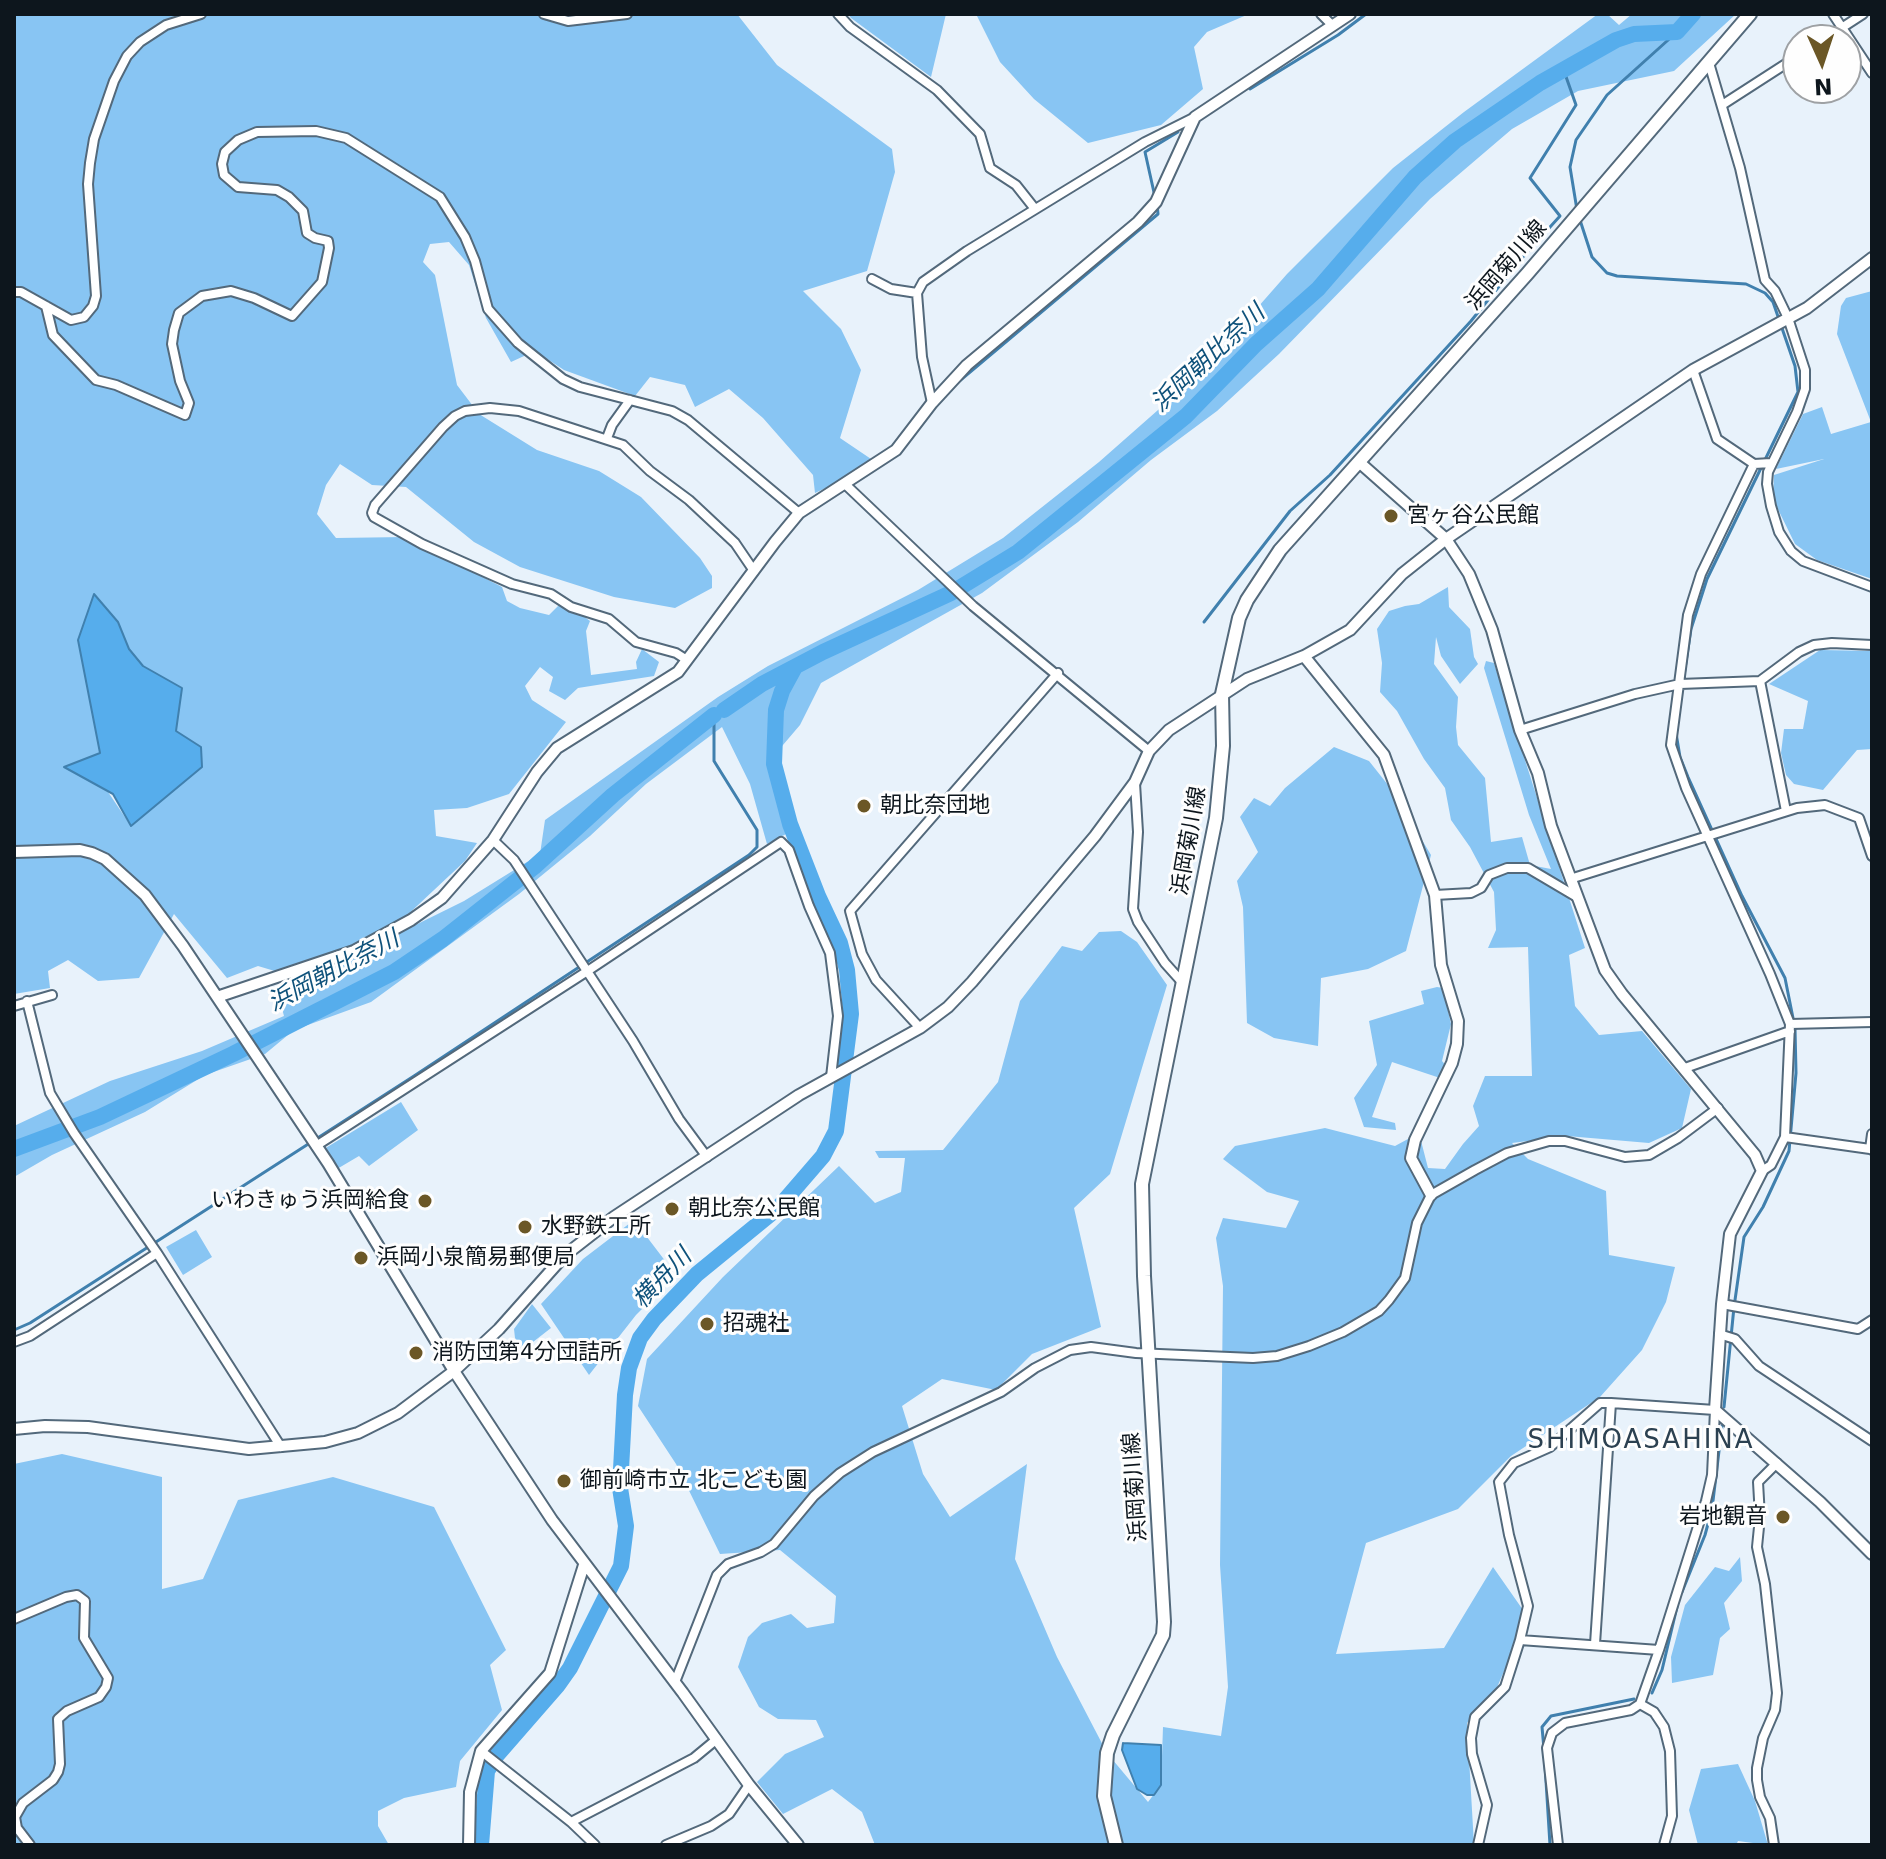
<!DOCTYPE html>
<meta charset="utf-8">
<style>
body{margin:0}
#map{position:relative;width:1886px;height:1859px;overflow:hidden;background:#e8f2fb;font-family:"DejaVu Sans",sans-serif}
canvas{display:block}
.frame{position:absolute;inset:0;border:16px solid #0d161d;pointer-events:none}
.north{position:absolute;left:1782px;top:24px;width:80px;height:80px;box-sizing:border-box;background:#fefefe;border:2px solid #9ea1a4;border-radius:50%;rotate:177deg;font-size:22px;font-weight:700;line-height:32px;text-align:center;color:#0d161d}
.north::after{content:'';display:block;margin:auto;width:28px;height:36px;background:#6b5726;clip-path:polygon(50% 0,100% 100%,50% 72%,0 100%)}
</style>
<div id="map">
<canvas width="1886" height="1859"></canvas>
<div class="frame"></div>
<div class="north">N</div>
</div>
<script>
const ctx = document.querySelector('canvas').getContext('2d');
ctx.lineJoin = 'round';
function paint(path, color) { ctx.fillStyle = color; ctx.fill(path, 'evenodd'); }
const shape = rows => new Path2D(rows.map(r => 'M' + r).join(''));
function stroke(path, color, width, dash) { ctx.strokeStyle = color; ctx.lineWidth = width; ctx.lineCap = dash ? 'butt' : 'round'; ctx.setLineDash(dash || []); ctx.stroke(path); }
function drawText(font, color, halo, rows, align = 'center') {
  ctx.font = font + ' "DejaVu Sans","Noto Sans JP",sans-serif'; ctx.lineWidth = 6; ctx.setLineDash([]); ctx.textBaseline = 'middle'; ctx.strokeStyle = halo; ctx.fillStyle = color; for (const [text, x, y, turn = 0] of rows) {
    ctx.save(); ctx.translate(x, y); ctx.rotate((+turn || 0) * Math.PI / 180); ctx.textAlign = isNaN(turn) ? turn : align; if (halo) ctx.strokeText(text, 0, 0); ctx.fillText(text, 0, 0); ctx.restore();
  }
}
const green = shape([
 [14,14,737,14,777,65,892,149,895,172,867,271,803,291,841,329,861,370,840,438,874,461,845,479,815,493,813,475,763,418,729,389,695,407,685,385,650,377,635,396,564,370,535,351,511,362,486,318,469,265,449,242,430,244,423,262,435,275,457,385,479,414,537,450,599,471,641,497,700,558,712,576,712,588,675,608,614,597,520,567,474,542,406,487,372,485,340,464,326,485,317,514,336,538,405,537,502,587,507,601,520,608,549,615,560,604,582,615,590,621,586,631,591,675,637,669,636,662,642,649,659,662,654,676,578,688,565,700,549,691,553,677,540,667,525,686,532,700,566,722,509,794,467,808,434,810,436,836,477,843,465,861,402,920,353,947,288,975,258,966,227,978,174,914,139,978,98,981,68,960,48,971,50,988,14,994],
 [118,622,129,649,143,666,182,688,176,732,131,826,108,792,65,767,100,753,78,640],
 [848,14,946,14,931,77,851,18],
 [976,14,1249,14,1207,32,1194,47,1203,89,1161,125,1088,143,1034,99,1000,62],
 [1598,14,1607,14,1619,25,1632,14,1736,14,1674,71,1578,91,1512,129,1430,199,1279,354,1217,411,1151,460,1078,522,982,593,821,683,800,725,777,752,788,833,767,844,750,784,722,727,646,784,590,836,519,894,371,1002,294,1030,265,1054,205,1075,145,1112,52,1155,14,1177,14,1126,110,1081,202,1051,284,1016,277,990,294,985,464,901,540,854,545,820,718,697,768,666,918,590,1003,538,1099,462,1200,373,1287,274,1393,168,1464,112],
 [1872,291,1872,579,1817,560,1795,544,1773,499,1774,475,1824,459,1776,469,1803,414,1822,407,1831,434,1871,422,1837,334,1841,306,1846,298],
 [1448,587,1449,607,1470,629,1474,657,1478,664,1460,684,1441,656,1436,637,1434,664,1458,697,1456,727,1458,745,1485,778,1491,842,1522,837,1530,865,1551,869,1529,815,1484,668,1486,661,1494,663,1585,948,1569,955,1575,1006,1599,1035,1642,1031,1691,1089,1682,1128,1649,1143,1567,1136,1512,1143,1528,1159,1606,1191,1609,1255,1675,1267,1666,1302,1642,1350,1600,1397,1511,1456,1458,1509,1366,1543,1336,1654,1444,1648,1493,1567,1523,1610,1511,1655,1495,1692,1467,1723,1474,1845,875,1845,862,1812,832,1789,783,1814,757,1782,785,1754,824,1737,816,1720,778,1719,759,1707,738,1667,748,1637,762,1623,791,1614,807,1628,834,1623,836,1596,780,1550,720,1554,676,1464,638,1406,647,1359,723,1277,839,1166,875,1203,901,1192,905,1158,879,1158,875,1151,943,1150,998,1082,1020,1001,1062,946,1082,951,1099,932,1121,931,1137,942,1167,985,1110,1174,1074,1208,1101,1327,1032,1354,996,1390,942,1379,902,1406,923,1474,950,1517,1027,1464,1015,1559,1057,1657,1107,1753,1148,1802,1161,1785,1163,1727,1221,1736,1228,1687,1220,1565,1223,1286,1216,1238,1223,1218,1286,1228,1299,1201,1267,1192,1223,1159,1235,1146,1325,1128,1395,1146,1419,1133,1428,1168,1445,1169,1463,1144,1479,1126,1473,1106,1485,1076,1532,1076,1528,947,1488,948,1496,930,1494,892,1470,847,1451,820,1445,788,1424,759,1397,711,1380,692,1382,663,1377,629,1389,611,1405,606,1419,604],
 [1820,650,1872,651,1872,749,1857,750,1823,790,1794,784,1786,775,1781,753,1784,729,1803,729,1808,701,1769,684],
 [1334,747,1369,761,1392,790,1431,855,1406,951,1368,969,1321,978,1318,1046,1274,1038,1247,1023,1243,907,1237,881,1258,852,1240,817,1254,798,1270,806,1285,788],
 [1437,987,1443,988,1451,1024,1442,1061,1449,1069,1443,1079,1392,1062,1372,1117,1395,1123,1396,1130,1364,1127,1354,1098,1377,1065,1369,1021,1424,1004,1421,991],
 [401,1102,418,1130,369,1166,359,1156,337,1169,324,1149],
 [634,1220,666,1262,661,1268,668,1283,636,1315,589,1375,541,1304,583,1259],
 [196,1230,212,1257,183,1275,166,1247],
 [532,1304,551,1328,524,1349,515,1338,514,1329],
 [62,1454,162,1477,162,1589,203,1579,238,1500,333,1477,434,1507,506,1650,490,1665,502,1710,460,1761,456,1787,404,1798,378,1811,378,1826,389,1845,14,1845,14,1464],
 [1740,1557,1742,1581,1724,1603,1730,1629,1720,1638,1713,1675,1672,1683,1671,1657,1685,1605,1715,1567,1729,1571],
 [1738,1764,1755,1801,1768,1845,1738,1841,1736,1845,1698,1845,1689,1810,1701,1769]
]);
const water = shape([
 [94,594,118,622,129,649,143,666,182,688,176,731,201,747,202,767,131,826,113,794,64,767,100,753,78,640,94,594],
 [1123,1743,1161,1745,1161,1785,1154,1795,1147,1795,1137,1789,1122,1750,1123,1743]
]);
const stream = shape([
 [1250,89,1338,35,1366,14],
 [1155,197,1145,152,1178,132],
 [1577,210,1570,167,1576,140,1607,95,1677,32],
 [1579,217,1592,257,1607,273,1617,276,1746,284,1765,293,1773,302,1795,366,1798,392,1707,579,1691,629,1683,682],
 [957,383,1158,214,1157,204],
 [1204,622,1290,511,1330,475,1471,321,1522,258,1560,216,1530,178,1576,105,1564,71],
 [1676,733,1680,757,1688,777,1742,896,1785,978,1795,1028,1796,1073,1789,1151,1763,1207,1744,1237,1734,1307,1724,1407],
 [14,1330,30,1323,414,1076,749,855,757,847,757,830,714,761,714,715,724,710],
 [1682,1592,1705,1535,1712,1509,1722,1426],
 [1652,1693,1662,1670,1677,1607],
 [1544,1749,1542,1727,1551,1716,1634,1699],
 [1545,1765,1550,1845]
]);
const river = shape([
 [724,710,762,684,823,652,951,593,1018,552,1186,416,1256,344,1318,289,1415,177,1455,141,1540,83,1616,40,1634,34,1677,32,1693,14],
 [14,1149,100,1117,233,1054,394,972,443,939,534,867,613,795,714,715],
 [481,1845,487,1771,497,1755,558,1685,570,1668,621,1566,626,1526,620,1488,625,1395,629,1368,640,1338,654,1319,697,1274,779,1207,823,1156,836,1131,851,1014,847,970,840,943,818,896,790,824,774,764,776,710,782,691,795,667]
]);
const minor = shape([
 [544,14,568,21,627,14],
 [838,14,850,27,937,90,980,134,990,168,1016,185,1035,209],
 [1321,14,1333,26],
 [1833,14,1872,73],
 [1823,40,1863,14],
 [1709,63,1740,168,1765,280,1775,291,1788,318,1805,370,1805,389,1797,412,1768,472,1767,484,1771,506,1779,532,1791,551,1803,561,1872,587],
 [1722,105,1798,56],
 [872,279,891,289,917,293],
 [14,292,21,292,71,320,84,317,93,306,96,296,88,184,90,163,94,139,114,81,127,56,140,42,166,25,201,14],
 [46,306,53,335,96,380,116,385,185,415,189,403,180,381,172,344,174,330,179,313,202,296,231,291,254,298,292,316,322,282,329,248,328,241,315,238,307,233,303,211,289,197,277,190,238,187,224,175,222,164,225,152,238,140,257,132,316,131,346,138,440,197,465,237,475,261,488,309,518,343,563,379,580,387,672,411,688,420,799,513],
 [1693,370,1717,439,1754,464,1771,463],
 [932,403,922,357,917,293,923,282,967,251,1145,142,1195,117],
 [607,438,612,425,630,400],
 [1754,464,1701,574,1688,615,1671,745,1686,788,1770,974,1790,1024,1785,1137,1771,1165,1762,1171],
 [846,485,973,606,1149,751],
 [687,660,676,653,636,642,609,619,571,607,551,594,512,584,422,544,374,517,372,513,375,505,443,427,455,416,465,411,490,408,519,411,623,445,650,471,689,500,735,543,754,571],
 [1760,681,1786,811],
 [1520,730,1635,694,1680,684,1760,681,1799,652,1814,645,1832,643,1872,645],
 [1135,783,1138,832,1133,909,1138,922,1165,963,1182,982],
 [493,840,514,860,633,1041,679,1119,707,1157],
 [1570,879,1797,808,1825,805,1859,818,1872,856],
 [1435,895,1471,893,1481,888,1489,875,1507,868,1528,868,1577,897],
 [27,1001,50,1093,74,1133,157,1253,281,1447],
 [14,1006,52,995],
 [1790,1024,1872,1022],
 [920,1028,876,980,862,954,850,911,1058,673],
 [1685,1068,1790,1031],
 [1872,1134,1870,1149,1872,1150],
 [1785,1137,1870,1149],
 [316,1146,586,972,781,842,789,850,809,906,830,953,838,1016,831,1077],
 [1722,1304,1858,1329,1872,1320],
 [1719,1334,1735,1339,1759,1366,1872,1441],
 [14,1342,30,1336,157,1253],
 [14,1619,66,1597,77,1595,85,1601,84,1638,108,1678,106,1687,99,1697,67,1711,58,1719,60,1764,58,1772,53,1780,23,1803,15,1817,17,1828,30,1845],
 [1520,1640,1528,1606,1509,1535,1499,1482,1514,1463,1550,1447,1600,1403,1611,1403],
 [1595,1644,1611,1403,1715,1410,1712,1475,1706,1501,1659,1650],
 [675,1682,717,1575,728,1564,761,1552,774,1544,814,1496,840,1473,873,1452,1001,1392,1035,1368,1070,1350,1091,1347,1136,1353,1253,1358,1277,1356,1309,1346,1343,1332,1379,1311,1389,1300,1405,1278,1417,1223,1431,1195,1475,1170,1507,1153,1549,1141,1565,1141,1625,1157,1649,1155,1678,1138,1718,1108],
 [1640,1704,1654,1712,1664,1727,1670,1751,1672,1816,1664,1845],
 [481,1751,571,1822,595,1845],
 [571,1822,694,1758,717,1739],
 [666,1845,711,1826,729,1814,749,1785],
 [1478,1845,1487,1805,1472,1754,1471,1738,1475,1717,1505,1687,1520,1640,1659,1650,1640,1704,1631,1710,1565,1723,1552,1733,1547,1748,1558,1845],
 [1774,1845,1770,1818,1760,1797,1757,1780,1757,1768,1763,1738,1775,1710,1777,1693,1765,1584,1757,1547,1760,1517,1758,1482,1777,1463]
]);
const tertiary = shape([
 [1359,462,1446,539,1469,574,1492,630,1520,730,1538,773,1551,826,1605,970,1622,994,1755,1155,1762,1171,1730,1234,1722,1304,1715,1410,1820,1502,1872,1554],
 [1304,656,1384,755,1435,895,1441,965,1458,1021,1457,1044,1452,1063,1415,1140,1411,1158,1431,1195],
 [14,852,80,850,92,853,105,859,145,895,183,946,328,1163,454,1371,552,1520,683,1693,749,1785,798,1845],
 [217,997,354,951,411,920,442,898,493,840,537,772,557,748,678,672,775,542,799,513,896,450,932,403,967,365,1138,222,1156,202,1195,117,1350,14],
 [14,1429,45,1426,88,1427,249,1449,325,1442,358,1433,398,1413,454,1371,499,1329,564,1256,614,1217,799,1095,920,1028,948,1007,972,982,1095,836,1135,782,1149,751,1169,730,1247,679,1304,656,1350,630,1402,574,1446,539,1693,370,1807,308,1872,258],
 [469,1845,470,1792,481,1751,550,1673,584,1565]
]);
const secondary = shape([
 [1116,1845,1104,1796,1107,1753,1113,1735,1163,1635,1164,1622,1144,1276,1142,1184,1216,818,1223,746,1222,694,1239,618,1247,600,1280,550,1527,274,1750,14]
]);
const markers = [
 [1391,516,8,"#6b5726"],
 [864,806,8,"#6b5726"],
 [425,1201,8,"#6b5726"],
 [672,1209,8,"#6b5726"],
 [525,1227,8,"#6b5726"],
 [361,1258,8,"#6b5726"],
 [707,1324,8,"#6b5726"],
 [416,1353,8,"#6b5726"],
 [564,1481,8,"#6b5726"],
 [1783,1517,8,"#6b5726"]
];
const streetNames = [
 ["浜岡菊川線",1507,266,-49],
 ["浜岡菊川線",1190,841,-80],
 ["浜岡菊川線",1136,1487,-94]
];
const poiNames = [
 ["宮ヶ谷公民館",1407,516],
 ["朝比奈団地",880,806],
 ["いわきゅう浜岡給食",409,1201,"right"],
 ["朝比奈公民館",688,1209],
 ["水野鉄工所",541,1227],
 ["浜岡小泉簡易郵便局",377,1258],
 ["招魂社",723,1324],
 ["消防団第4分団詰所",432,1353],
 ["御前崎市立 北こども園",580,1481],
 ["岩地観音",1767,1517,"right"]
];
const waterNames = [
 ["浜岡朝比奈川",1209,359,-43],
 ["浜岡朝比奈川",334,972,-28],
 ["横舟川",663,1279,-46]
];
const quarterNames = [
 ["SHIMOASAHINA",1641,1441]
];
paint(green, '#88c5f3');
paint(water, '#56adec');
stroke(water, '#4080ae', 2);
stroke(stream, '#4080ae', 3);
stroke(river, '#56adec', 16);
stroke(minor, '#53697b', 12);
stroke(tertiary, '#53697b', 14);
stroke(secondary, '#53697b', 16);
stroke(minor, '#fff', 8);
stroke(tertiary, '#fff', 10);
stroke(secondary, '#fff', 12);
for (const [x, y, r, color] of markers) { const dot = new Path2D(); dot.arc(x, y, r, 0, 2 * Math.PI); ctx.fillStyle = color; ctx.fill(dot); stroke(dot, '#fefefe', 3); }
drawText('22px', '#0d161d', '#fefefe', streetNames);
drawText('22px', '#0d161d', '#fefefe', poiNames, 'left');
drawText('italic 24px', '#0f527b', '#fefefe', waterNames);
ctx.letterSpacing = '2px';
drawText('26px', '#2c4151', '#fefefe', quarterNames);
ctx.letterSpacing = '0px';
</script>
